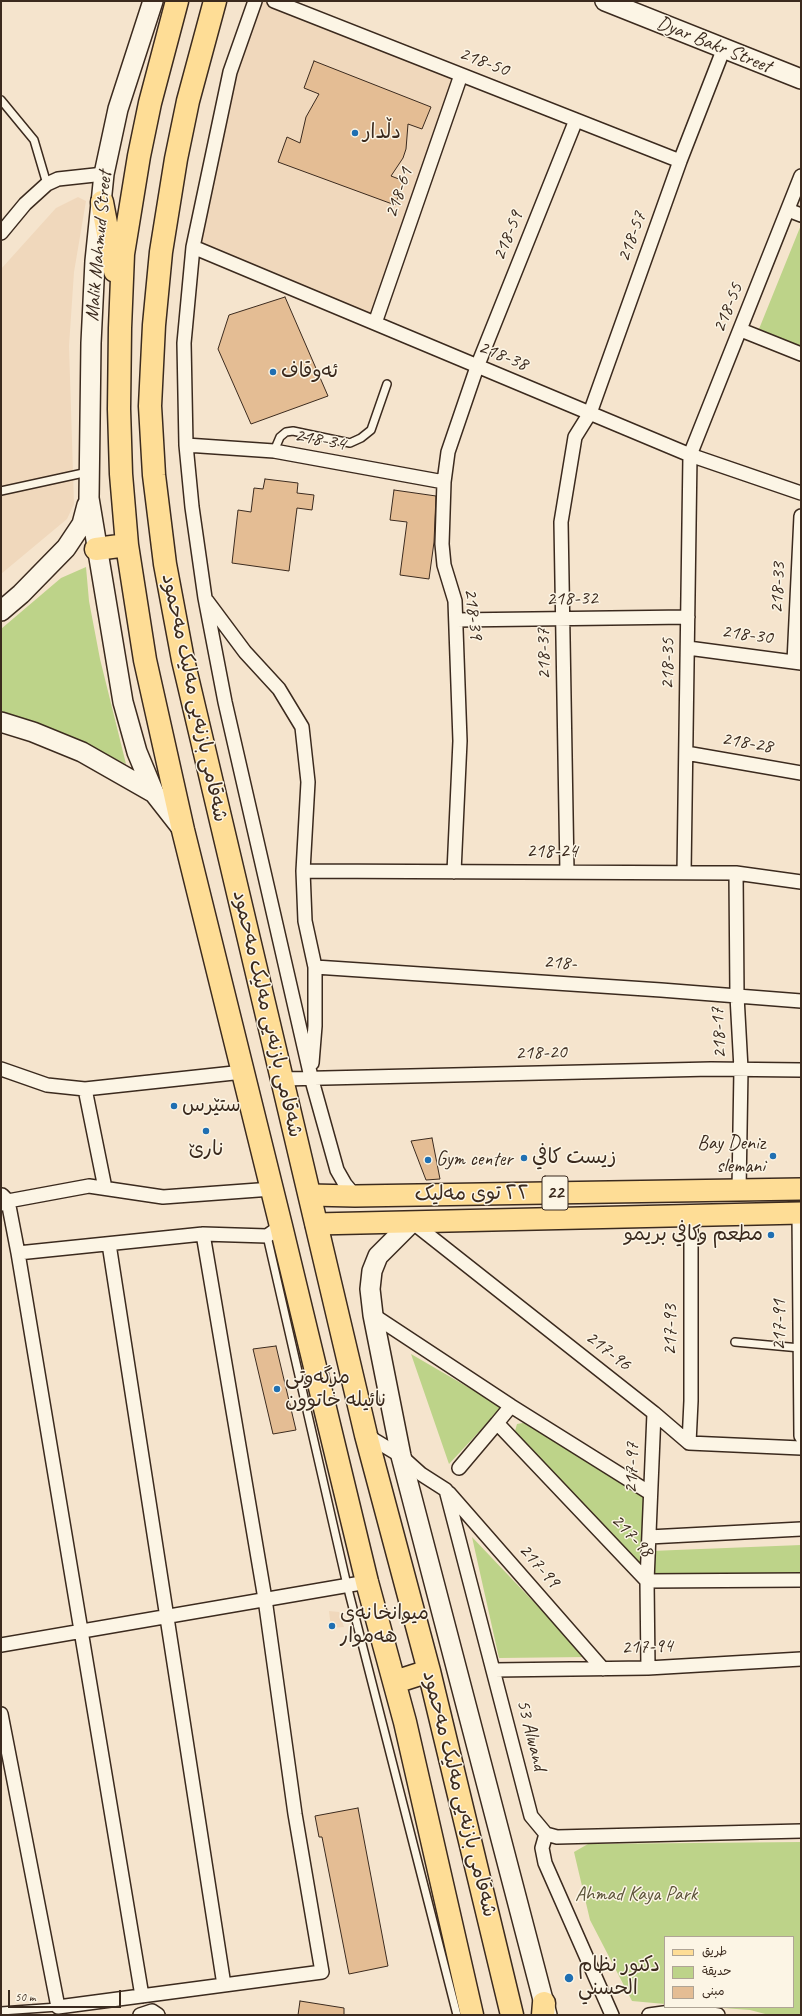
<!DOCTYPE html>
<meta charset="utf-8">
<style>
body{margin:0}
#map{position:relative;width:802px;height:2016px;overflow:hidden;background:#f5e4cd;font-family:Caveat,"Playpen Sans Arabic",sans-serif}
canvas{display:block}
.frame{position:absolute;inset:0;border:2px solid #3b2a1e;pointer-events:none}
.legend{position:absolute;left:664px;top:1936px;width:130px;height:72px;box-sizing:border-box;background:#fcf5e5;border:1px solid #afa495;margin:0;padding:5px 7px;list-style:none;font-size:12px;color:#3b2a1e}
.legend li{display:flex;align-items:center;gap:8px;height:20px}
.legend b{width:20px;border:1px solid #afa495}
.scale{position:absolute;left:8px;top:1990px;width:113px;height:18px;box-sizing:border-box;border:2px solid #3b2a1e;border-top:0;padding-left:5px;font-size:12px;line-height:14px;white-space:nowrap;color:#3b2a1e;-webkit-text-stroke:3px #fcf5e5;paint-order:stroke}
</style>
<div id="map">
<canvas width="802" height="2016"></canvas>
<div class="frame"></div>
<ul class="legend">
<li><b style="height:5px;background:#fedd96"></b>طريق</li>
<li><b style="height:11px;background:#bdd389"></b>حديقة</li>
<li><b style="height:11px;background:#e4bd94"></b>مبنى</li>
</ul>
<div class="scale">50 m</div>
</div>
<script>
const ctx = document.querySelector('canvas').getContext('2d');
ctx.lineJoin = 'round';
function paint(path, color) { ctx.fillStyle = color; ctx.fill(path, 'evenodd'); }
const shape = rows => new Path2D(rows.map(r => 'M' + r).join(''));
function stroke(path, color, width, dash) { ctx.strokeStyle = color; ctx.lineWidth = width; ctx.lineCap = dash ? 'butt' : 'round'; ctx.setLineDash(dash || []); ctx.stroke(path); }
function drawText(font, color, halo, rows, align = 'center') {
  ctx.font = font + ' Caveat,"Playpen Sans Arabic",sans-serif'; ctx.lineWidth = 3; ctx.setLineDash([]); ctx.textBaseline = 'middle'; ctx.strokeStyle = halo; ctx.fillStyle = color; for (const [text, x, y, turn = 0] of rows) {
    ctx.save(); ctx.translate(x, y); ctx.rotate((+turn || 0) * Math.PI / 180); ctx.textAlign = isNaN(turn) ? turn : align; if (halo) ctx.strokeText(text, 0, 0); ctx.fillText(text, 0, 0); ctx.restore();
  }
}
const built = shape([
 [255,1,274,1,461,75,375,323,193,247,205,186],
 [78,197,86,201,74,272,69,346,74,504,67,519,1,574,1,269,56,208],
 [329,1611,339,1612,344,1627,331,1628]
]);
const green = shape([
 [801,225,801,346,759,329],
 [86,567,89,601,100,659,126,764,70,737,1,713,1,629,61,578],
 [411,1354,502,1407,449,1464],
 [528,1422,646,1495,643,1571,521,1441,515,1431,517,1424],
 [472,1537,586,1657,499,1658],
 [801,1545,801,1573,652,1580,651,1551],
 [801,1842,801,2015,769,2015,750,2010,709,2007,793,2007,793,1937,665,1937,665,2004,632,2001,590,1920,574,1852,588,1844]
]);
const building = shape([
 [314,61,431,107,422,129,408,124,406,149,403,158,391,176,404,181,395,205,278,162,287,137,300,143,306,117,319,94,304,88,314,61],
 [285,297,328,396,251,424,218,349,229,315,285,297],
 [265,479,298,483,297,493,314,495,312,510,297,508,289,571,232,563,238,510,251,512,254,488,263,489,265,479],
 [394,490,436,496,434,542,429,579,400,575,407,522,390,520,394,490],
 [432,1138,440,1179,426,1180,411,1141,432,1138],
 [276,1346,296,1430,273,1434,253,1349,276,1346],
 [358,1808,388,1966,349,1974,322,1837,319,1837,315,1816,358,1808],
 [300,2001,344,2008,344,2015,298,2015,300,2001]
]);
const lane = shape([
 [1,100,34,140,47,184],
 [274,451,280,437,286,432,293,431,350,443,361,438,371,430,387,384],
 [1,491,88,472],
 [267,1236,347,1585,457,2015],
 [735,1342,800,1348],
 [1,2011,58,2007]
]);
const street = shape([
 [255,1,230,72,193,247,184,343,186,445,192,507,205,598,225,702,311,1077,337,1170,345,1184,355,1196],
 [274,1,680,161],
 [788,210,801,215],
 [1,233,25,204,47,184,58,179,104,174],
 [193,247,690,455,801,493],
 [375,323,461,75],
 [741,330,801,354],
 [186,445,274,451,444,482],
 [207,601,245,652,279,689,302,727,308,782,303,871,305,921,315,967,315,1026,312,1063],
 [456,620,688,617],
 [688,648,801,663],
 [794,662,801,516],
 [686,753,801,773],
 [303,871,736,873,801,882],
 [454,872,460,741,455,601,444,565,442,544,444,482,448,452,477,367,576,120],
 [567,872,561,522,575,437,590,413,680,161,724,48],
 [684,873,690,455,801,176],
 [736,873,737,996,741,1069,739,1190],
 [315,967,661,990,801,1001],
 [1,1069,47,1085,85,1089,243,1072],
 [282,1079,711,1069,801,1070],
 [85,1089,105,1188],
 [2,1195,8,1201,89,1186,163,1197,272,1189],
 [1,1204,8,1201,18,1253,142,1996],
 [799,1214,801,1436],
 [412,1222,654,1413,689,1443,801,1448],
 [109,1244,224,1985],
 [18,1253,203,1234,267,1236,281,1226],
 [373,1315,511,1406,650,1493],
 [511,1406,497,1423,647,1581,801,1580],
 [366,1435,401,1456,421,1474,446,1490,531,1816,546,1834,557,1837,801,1831],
 [689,1443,691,1401,691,1216],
 [459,1468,497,1423],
 [449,1493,603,1669],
 [649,1537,801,1529],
 [1,1645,367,1582],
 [648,1668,647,1581,654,1413],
 [494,1670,648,1668,801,1659],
 [1,1714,58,2007,322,1972,295,1814,265,1599,203,1234],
 [546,1834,542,1848,545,1863,612,2015],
 [140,2015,152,2011,158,2015],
 [649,2015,685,2010,718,2015]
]);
const secondary = shape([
 [153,1,118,109,104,174,95,261,91,343,89,498,123,702,137,752,154,793,183,830],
 [605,1,801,79],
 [1,611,21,594,66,548,82,524,87,505],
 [1,722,33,732,82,752,154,793],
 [412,1222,378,1256,372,1271,370,1289,373,1315,401,1456,547,2015]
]);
const primary = shape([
 [310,1195,355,1196,801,1189],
 [316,1224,801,1213]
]);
const highway = shape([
 [177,1,150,103,139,156,123,254,120,328,119,409,121,474,127,545,145,660,183,830,281,1226,367,1582,405,1722,472,2015],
 [215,1,188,101,176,159,161,252,154,325,150,406,154,475,165,564,183,660,366,1435,429,1671,512,2015],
 [102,202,115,271],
 [96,549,127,545],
 [395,1682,429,1671],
 [543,2015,544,2003]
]);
const markers = [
 [355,133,4,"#1f6fb2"],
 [273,372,4,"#1f6fb2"],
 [174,1106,4,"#1f6fb2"],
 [206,1131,4,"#1f6fb2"],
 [773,1156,4,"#1f6fb2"],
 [524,1158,4,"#1f6fb2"],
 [428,1160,4,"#1f6fb2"],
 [771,1235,4,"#1f6fb2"],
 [277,1389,4,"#1f6fb2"],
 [332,1626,4,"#1f6fb2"],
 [569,1978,5,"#1f6fb2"]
];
const shields = [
 [555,1193,26]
];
const shieldNames = [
 ["22",555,1193]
];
const streetNames = [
 ["Dyar Bakr Street",714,45,22],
 ["218-50",484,62,21],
 ["218-61",399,193,-71],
 ["218-59",508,236,-68],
 ["218-57",632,237,-70],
 ["Malik Mahmud Street",99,246,-85],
 ["218-55",728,308,-68],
 ["218-38",503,356,22],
 ["218-34",320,440,11],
 ["218-33",778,588,-87],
 ["218-32",572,599,-1],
 ["218-39",473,614,83],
 ["218-30",747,635,8],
 ["218-37",544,654,-91],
 ["218-35",668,664,-89],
 ["شەقامی بازنەیی مەلیک مەحمود",194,698,78],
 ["218-28",747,743,10],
 ["218-24",552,852],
 ["218-",560,963,4],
 ["شەقامی بازنەیی مەلیک مەحمود",267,1014,77],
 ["218-17",719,1033,-93],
 ["218-20",541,1053,-1],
 ["٢٢ توی مەلیک",472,1194,-1],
 ["217-91",780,1325,-90],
 ["217-93",671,1330,-90],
 ["217-96",608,1351,38],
 ["217-97",632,1468,-88],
 ["217-98",632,1536,47],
 ["217-99",539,1566,49],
 ["217-94",647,1647,-2],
 ["53 Alwand",531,1735,76],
 ["شەقامی بازنەیی مەلیک مەحمود",459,1794,76]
];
const poiNames = [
 ["دڵدار",363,133],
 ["ئەوقاف",281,372],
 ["ستێرس",182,1106],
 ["Bay Deniz",765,1144,"right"],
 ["slemani",765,1167,"right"],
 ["نارێ",206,1150,"center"],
 ["زيست كافي",532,1158],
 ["Gym center",436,1160],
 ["مطعم وكافي بريمو",763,1235,"right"],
 ["مزگەوتی",285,1378],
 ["نائیلە خاتوون",285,1401],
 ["میوانخانەی",340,1614],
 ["هەموار",340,1637],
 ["دكتور نظام",578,1966],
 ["الحسني",578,1989]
];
const parkNames = [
 ["Ahmad Kaya Park",636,1895]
];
paint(built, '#f0d8bc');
paint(green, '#bdd389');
paint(building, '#e4bd94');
stroke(building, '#3b2a1e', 1);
stroke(lane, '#3b2a1e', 10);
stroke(street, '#3b2a1e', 16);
stroke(secondary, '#3b2a1e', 22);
stroke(primary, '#3b2a1e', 24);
stroke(highway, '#3b2a1e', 25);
stroke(lane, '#fcf5e5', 7);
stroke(street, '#fcf5e5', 13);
stroke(secondary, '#fcf5e5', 19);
stroke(primary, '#fedd96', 21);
stroke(highway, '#fedd96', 22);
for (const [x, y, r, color] of markers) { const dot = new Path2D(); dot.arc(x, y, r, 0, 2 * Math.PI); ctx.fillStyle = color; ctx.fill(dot); stroke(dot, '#fcf5e5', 1.5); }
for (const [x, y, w] of shields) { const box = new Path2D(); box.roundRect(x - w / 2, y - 17, w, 34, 3); ctx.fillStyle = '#fcf5e5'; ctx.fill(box); stroke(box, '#3b2a1e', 1); }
drawText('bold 19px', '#3b2a1e', null, shieldNames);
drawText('20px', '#3b2a1e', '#fcf5e5', streetNames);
drawText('20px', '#3b2a1e', '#fcf5e5', poiNames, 'left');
drawText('20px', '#5c5439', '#fcf5e5', parkNames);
</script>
